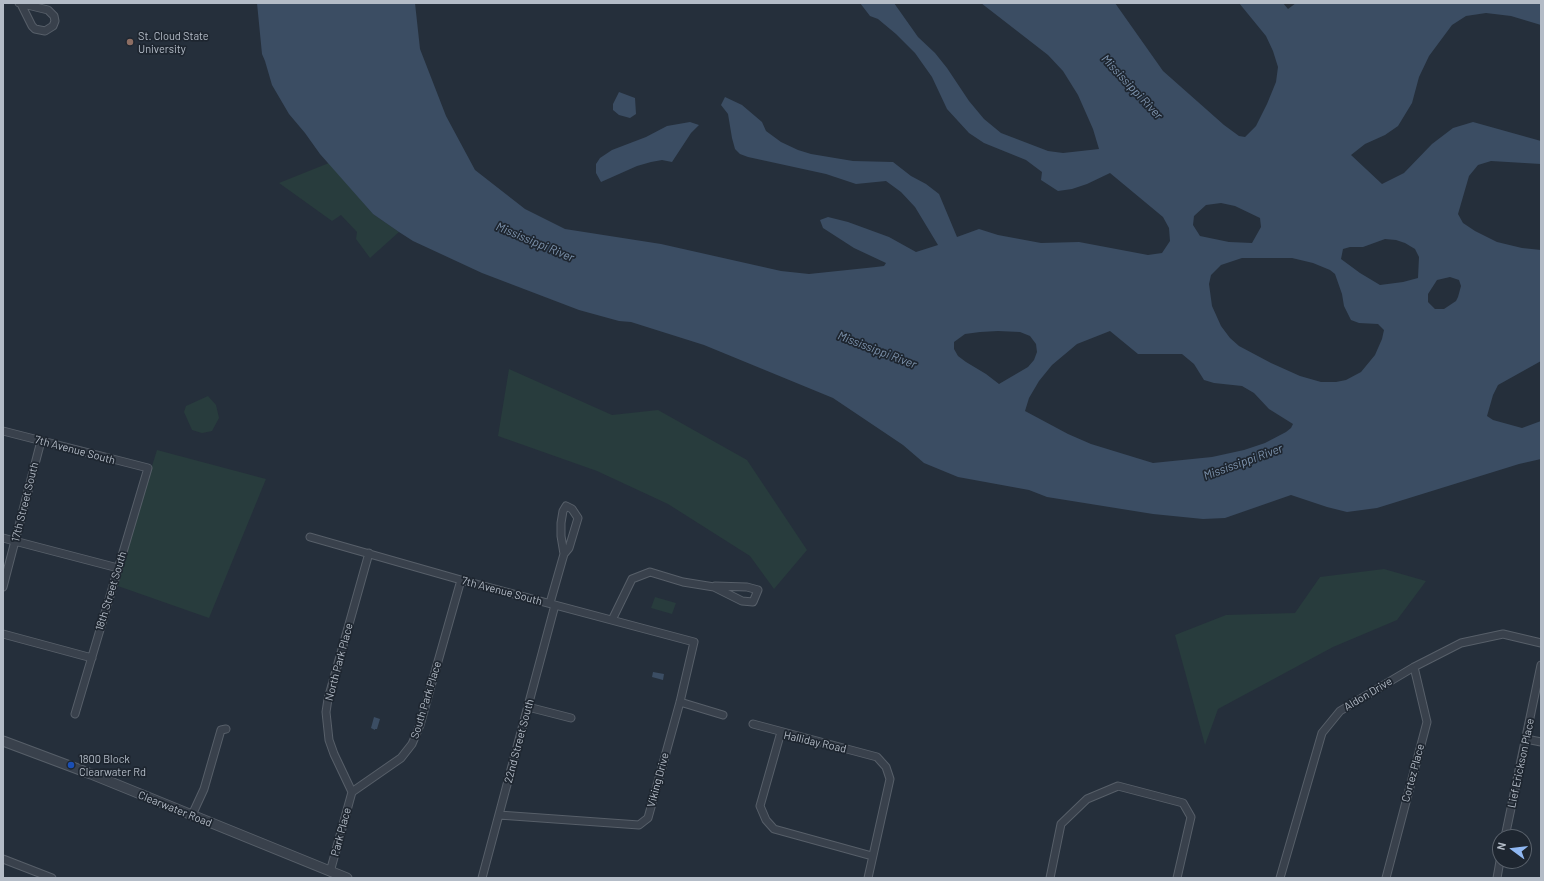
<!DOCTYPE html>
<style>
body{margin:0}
#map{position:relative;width:1544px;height:881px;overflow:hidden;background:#252f3b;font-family:Barlow,sans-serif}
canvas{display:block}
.frame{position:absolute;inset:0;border:4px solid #b4bcc7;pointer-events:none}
.north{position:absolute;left:1492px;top:829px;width:40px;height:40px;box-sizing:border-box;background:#1e2630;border:1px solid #5a626c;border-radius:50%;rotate:285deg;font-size:11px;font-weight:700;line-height:16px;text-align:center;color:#b4bcc7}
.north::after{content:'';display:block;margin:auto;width:14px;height:18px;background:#8fb7f1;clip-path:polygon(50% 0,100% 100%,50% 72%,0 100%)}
</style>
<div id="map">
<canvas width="1544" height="881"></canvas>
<div class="frame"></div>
<div class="north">N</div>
</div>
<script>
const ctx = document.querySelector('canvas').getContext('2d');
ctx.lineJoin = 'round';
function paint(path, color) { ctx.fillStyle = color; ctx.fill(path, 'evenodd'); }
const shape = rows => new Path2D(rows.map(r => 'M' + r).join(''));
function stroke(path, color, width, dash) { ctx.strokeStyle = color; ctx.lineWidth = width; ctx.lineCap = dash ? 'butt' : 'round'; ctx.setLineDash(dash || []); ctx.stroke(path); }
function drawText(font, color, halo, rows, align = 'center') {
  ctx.font = font + ' Barlow,sans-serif'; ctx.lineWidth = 3.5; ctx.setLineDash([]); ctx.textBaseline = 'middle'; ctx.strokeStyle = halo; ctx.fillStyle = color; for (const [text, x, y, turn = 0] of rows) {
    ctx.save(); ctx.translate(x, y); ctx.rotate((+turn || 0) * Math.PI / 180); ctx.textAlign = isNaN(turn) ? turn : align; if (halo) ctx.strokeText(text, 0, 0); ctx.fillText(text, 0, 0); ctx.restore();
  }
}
const green = shape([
 [329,163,373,214,399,232,370,258,356,239,357,232,341,215,332,221,279,183],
 [509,369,612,415,658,410,747,460,807,550,774,589,750,556,668,504,597,471,498,436],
 [208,396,216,405,219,418,212,431,202,433,192,430,184,412,186,406],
 [157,450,266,479,209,618,115,585],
 [1384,569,1426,581,1397,620,1333,647,1218,709,1205,745,1175,635,1226,615,1295,613,1320,577],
 [655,597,676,603,672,614,651,608]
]);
const water = shape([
 [257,3,415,3,420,49,446,116,475,170,525,209,565,229,661,244,781,271,809,274,876,267,884,266,886,263,854,248,823,228,820,220,828,217,848,222,889,237,916,252,938,245,915,207,901,192,886,181,856,184,826,174,748,157,740,154,735,149,732,138,728,114,721,105,725,97,742,105,762,122,766,131,781,142,798,150,811,154,853,161,893,162,911,176,926,184,939,194,957,237,979,229,998,235,1041,243,1079,242,1148,255,1162,253,1170,241,1169,228,1163,217,1110,173,1087,184,1072,189,1058,191,1041,180,1042,172,1026,160,984,143,969,133,947,109,932,77,915,53,896,34,878,19,870,16,860,3,894,3,918,37,935,53,947,68,969,101,984,119,1001,133,1048,151,1063,153,1099,149,1093,129,1078,95,1063,71,1048,55,981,3,1115,3,1163,71,1224,125,1239,136,1245,137,1256,126,1267,104,1276,82,1278,67,1273,51,1266,36,1239,3,1283,3,1288,9,1296,3,1541,3,1541,25,1511,16,1486,13,1466,16,1452,25,1429,56,1419,77,1412,103,1398,126,1385,135,1365,144,1351,155,1382,184,1404,173,1432,144,1453,128,1473,122,1541,141,1541,164,1491,161,1478,165,1469,176,1458,214,1463,223,1475,231,1497,242,1522,248,1541,250,1541,361,1498,385,1493,395,1487,416,1493,420,1522,428,1541,421,1541,459,1519,464,1377,508,1347,512,1327,507,1291,495,1225,518,1203,519,1153,514,1047,497,1029,490,958,477,924,463,903,445,833,398,704,345,631,322,619,321,579,310,482,273,413,241,399,232,373,214,320,154,305,133,289,114,272,85,265,61,262,54],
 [1221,203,1235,206,1260,218,1261,227,1252,243,1229,242,1200,236,1193,225,1194,216,1206,205],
 [1385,239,1396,240,1405,243,1415,249,1419,257,1418,278,1403,282,1380,285,1360,273,1341,259,1343,249,1350,247,1363,247],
 [1242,258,1292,258,1313,263,1330,270,1335,274,1342,294,1344,306,1351,320,1359,323,1378,324,1384,330,1382,339,1375,355,1361,372,1346,380,1336,382,1321,382,1300,376,1271,363,1239,346,1230,338,1221,326,1212,306,1209,284,1211,275,1221,265],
 [1450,277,1459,280,1461,286,1458,297,1456,301,1444,309,1435,309,1428,302,1428,294,1437,280],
 [998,331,1020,332,1030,336,1036,344,1037,352,1034,360,1028,367,999,384,986,374,966,362,958,356,954,349,954,342,965,334,980,332],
 [1110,331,1138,354,1182,354,1194,364,1204,380,1214,383,1242,386,1254,393,1269,409,1293,424,1291,428,1286,432,1265,443,1244,450,1212,457,1153,463,1091,444,1068,434,1025,411,1029,398,1039,381,1052,365,1077,344],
 [619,92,635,98,636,114,630,118,619,115,613,110,613,104],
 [690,122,699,125,691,133,672,162,662,160,651,162,637,166,601,182,596,173,596,164,600,158,612,150,646,137,667,126],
 [653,672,664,674,663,680,652,677],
 [374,717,380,719,377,729,375,729,375,730,371,728]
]);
const minor = shape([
 [19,3,48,10,54,16,55,21,53,26,45,31,35,29,32,26,21,4],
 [3,431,148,468,75,714],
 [310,537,461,580,694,642,680,702,648,818,639,825,499,815],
 [3,538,118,568],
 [3,587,41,441],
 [550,603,564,554,569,548,578,518,572,509,566,506,563,511,561,523,561,536,564,554],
 [612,620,632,579,650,572,683,582,714,587,742,601,753,602,758,590,747,587,715,586,714,587],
 [3,634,92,658],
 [680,702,723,715],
 [528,707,571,718],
 [753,724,877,757,886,767,890,779,868,878],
 [781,732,760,806,766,820,774,829,872,856],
 [1526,739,1541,742],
 [352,792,334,754,329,740,326,712,328,699,369,553],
 [352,792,401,758,412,744,420,725,461,580],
 [192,815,204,789,221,730,226,729],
 [1505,837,1541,665],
 [3,859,52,878],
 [330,872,352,792],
 [482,878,555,605],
 [1050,878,1061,824,1087,799,1118,786,1183,803,1191,817,1177,878],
 [1280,878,1322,733,1340,711,1414,667,1461,643,1503,634,1541,643],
 [1386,878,1427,722,1414,667],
 [1497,878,1500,861]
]);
const tertiary = shape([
 [3,741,91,774,347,878]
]);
const markers = [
 [130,42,4,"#8d6e63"],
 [71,765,4,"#1a4fb4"]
];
const poiNames = [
 ["St. Cloud State",138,36],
 ["University",138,49],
 ["1800 Block",79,759],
 ["Clearwater Rd",79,772]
];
const streetNames = [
 ["7th Avenue South",75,450,15],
 ["17th Street South",25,502,-76],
 ["18th Street South",111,591,-73],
 ["7th Avenue South",502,591,15],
 ["North Park Place",339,662,-75],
 ["Aldon Drive",1368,694,-31],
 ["South Park Place",426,700,-73],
 ["22nd Street South",519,741,-75],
 ["Halliday Road",815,742,13],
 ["Lief Erickson Place",1521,763,-78],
 ["Cortez Place",1413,773,-75],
 ["Viking Drive",658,780,-75],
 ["Clearwater Road",175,809,22],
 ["Park Place",341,832,-75]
];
const waterNames = [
 ["Mississippi River",1132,87,47],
 ["Mississippi River",535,242,23],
 ["Mississippi River",877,350,21],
 ["Mississippi River",1243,462,-20]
];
paint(green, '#283c3d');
paint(water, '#3b4d63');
stroke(minor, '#575f69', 9);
stroke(tertiary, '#575f69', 11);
stroke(minor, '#39414c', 7);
stroke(tertiary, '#39414c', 9);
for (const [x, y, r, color] of markers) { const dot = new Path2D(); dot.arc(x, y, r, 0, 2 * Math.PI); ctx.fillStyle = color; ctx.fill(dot); stroke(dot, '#1e2630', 1.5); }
drawText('11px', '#b4bcc7', '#1e2630', poiNames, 'left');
drawText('11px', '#b4bcc7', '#1e2630', streetNames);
drawText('italic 12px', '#7d93ad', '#1e2630', waterNames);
</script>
